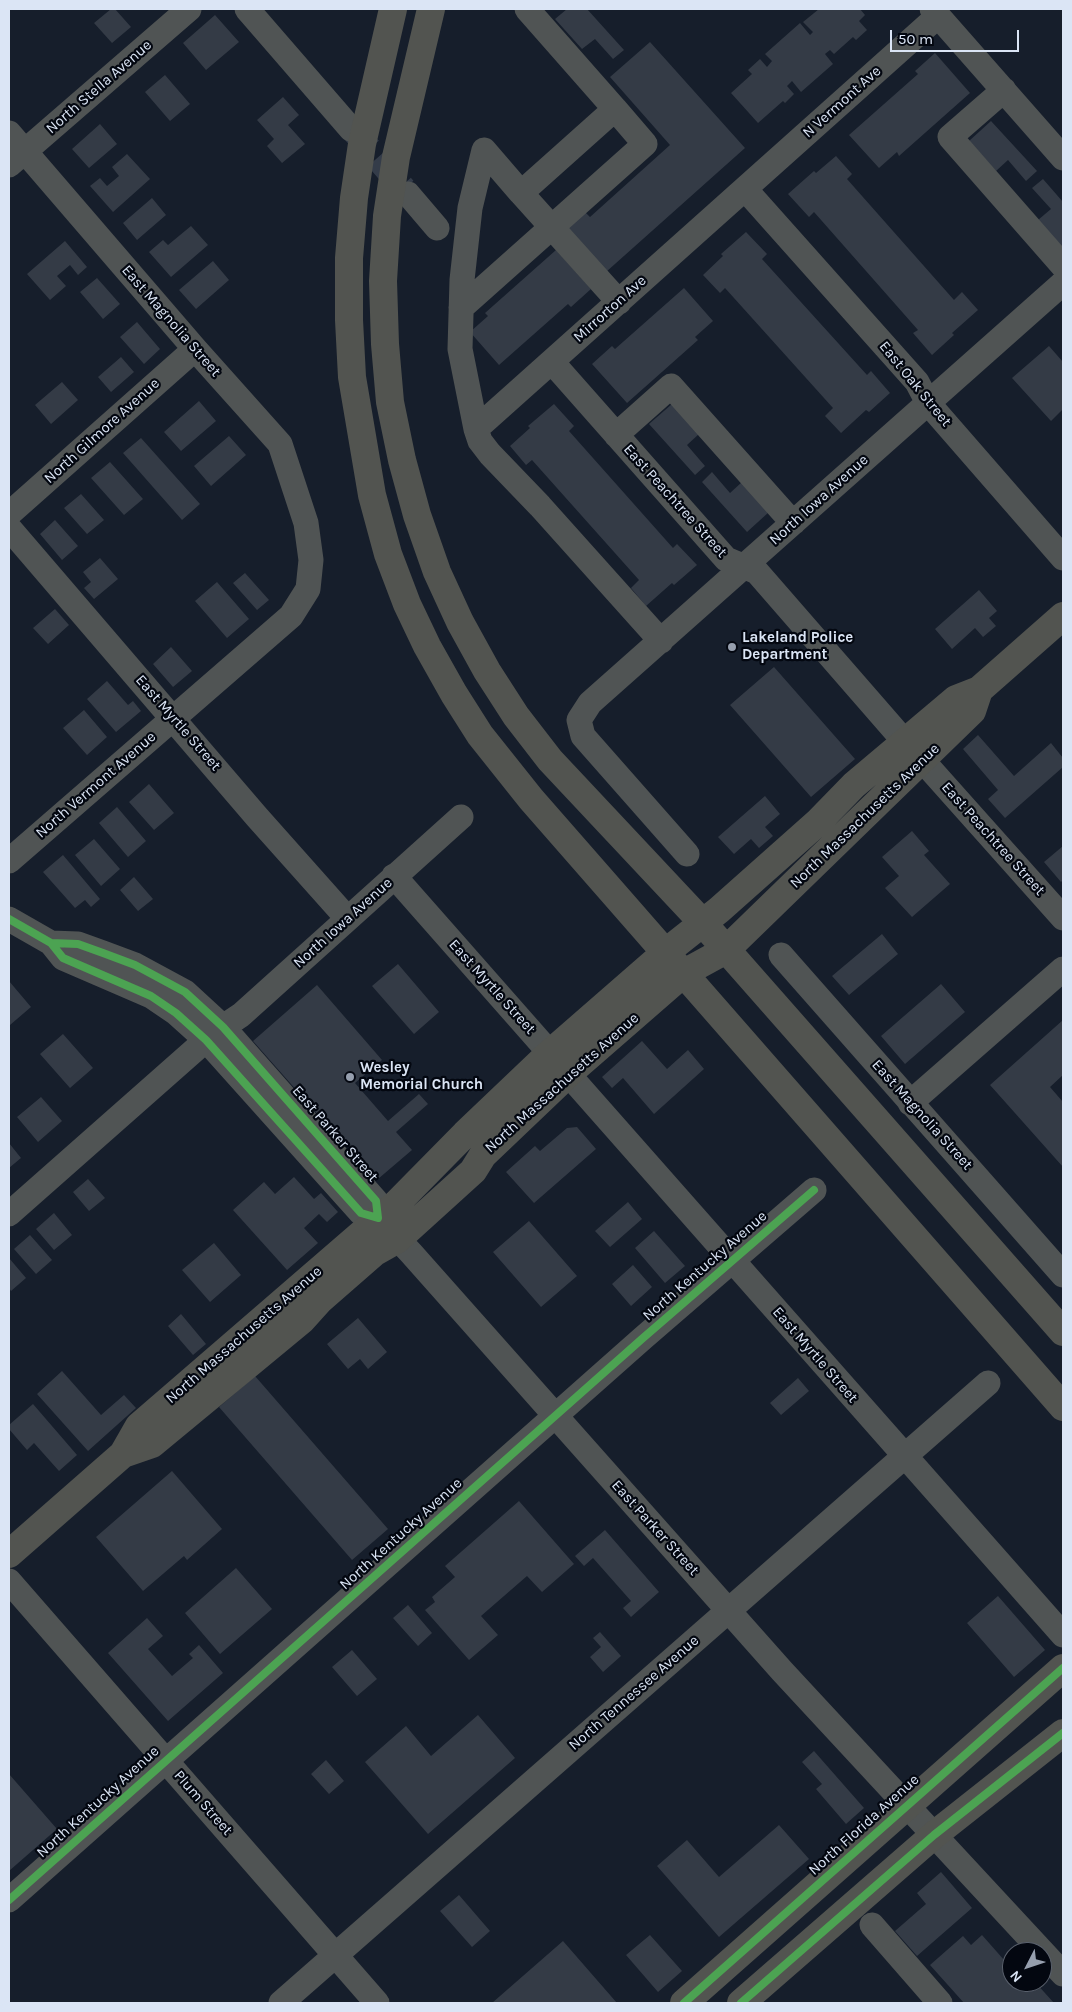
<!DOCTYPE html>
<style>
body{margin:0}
#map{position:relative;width:1072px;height:2012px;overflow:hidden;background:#161e2b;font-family:Karla,sans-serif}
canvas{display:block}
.frame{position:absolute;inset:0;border:10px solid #dbe5f5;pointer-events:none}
.north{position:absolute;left:1002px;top:1942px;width:50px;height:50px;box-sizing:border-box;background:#030710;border:1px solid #59606c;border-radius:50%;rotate:229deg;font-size:14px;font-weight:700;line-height:20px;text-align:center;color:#dbe5f5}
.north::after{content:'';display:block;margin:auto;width:18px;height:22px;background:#969fae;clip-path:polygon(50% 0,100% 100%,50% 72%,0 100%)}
.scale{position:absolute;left:890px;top:30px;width:129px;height:22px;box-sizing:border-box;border:2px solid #dbe5f5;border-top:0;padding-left:6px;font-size:15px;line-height:18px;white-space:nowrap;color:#dbe5f5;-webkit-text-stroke:4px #030710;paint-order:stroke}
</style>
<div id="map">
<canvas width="1072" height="2012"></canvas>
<div class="frame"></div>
<div class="north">N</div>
<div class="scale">50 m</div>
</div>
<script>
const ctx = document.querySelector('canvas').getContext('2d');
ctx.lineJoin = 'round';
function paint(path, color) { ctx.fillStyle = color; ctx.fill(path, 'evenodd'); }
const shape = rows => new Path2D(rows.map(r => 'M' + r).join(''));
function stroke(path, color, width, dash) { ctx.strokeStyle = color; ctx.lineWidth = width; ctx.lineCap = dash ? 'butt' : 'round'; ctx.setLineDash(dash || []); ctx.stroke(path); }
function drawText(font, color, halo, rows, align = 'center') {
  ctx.font = font + ' Karla,sans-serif'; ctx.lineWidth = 4.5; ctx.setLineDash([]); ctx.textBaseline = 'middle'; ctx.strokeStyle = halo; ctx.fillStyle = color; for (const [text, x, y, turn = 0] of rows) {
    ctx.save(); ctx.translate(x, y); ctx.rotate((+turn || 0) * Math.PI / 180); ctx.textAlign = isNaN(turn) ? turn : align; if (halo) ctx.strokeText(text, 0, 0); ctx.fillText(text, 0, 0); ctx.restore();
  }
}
const building = shape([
 [111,9,115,9,131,27,112,43,94,23],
 [567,9,587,9,624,50,613,59,595,39,582,49,555,19],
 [819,9,860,9,865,15,859,21,867,30,856,40,853,37,834,54,830,50,825,54,833,64,801,92,792,81,787,86,794,94,785,103,783,101,758,123,731,93,752,74,748,70,760,59,767,67,772,61,765,54,800,23,810,35,813,32,803,22],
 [215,15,239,42,206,70,183,43],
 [650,42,745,148,606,272,566,227,584,211,590,217,670,145,610,77],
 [935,53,970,93,899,156,897,152,879,168,849,135,918,74,915,71],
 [165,75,190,104,170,121,145,92],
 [283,97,299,115,288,125,305,144,282,163,267,146,274,139,257,120],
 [991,121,1037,171,1026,181,1008,160,996,171,969,141],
 [100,124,117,144,89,168,72,149],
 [127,154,150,179,113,212,90,186,100,178,107,186,119,176,112,167],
 [836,156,852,174,847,179,954,300,962,292,978,310,952,333,954,335,932,355,913,333,918,330,814,212,809,217,788,194,814,171,816,173],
 [1043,179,1063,202,1063,248,1038,220,1051,209,1032,188],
 [152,198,166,215,137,240,123,223],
 [191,226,208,245,171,277,149,252,163,240,168,245],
 [746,232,767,254,762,259,867,375,871,371,890,393,869,412,866,410,841,433,825,416,833,408,725,288,720,293,703,275,723,256,721,254],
 [65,241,87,267,78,275,70,265,57,276,66,286,50,300,27,274],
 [556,250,591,289,571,307,568,304,499,365,470,332,488,316,485,313],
 [213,261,229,280,196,309,179,290],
 [97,278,120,304,103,319,80,292],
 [684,288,713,321,695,337,698,340,627,403,592,364,612,346,615,349],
 [137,322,160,349,144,364,120,337],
 [1049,346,1063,362,1063,409,1051,421,1012,378],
 [121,357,134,372,111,392,98,377],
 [62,382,78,400,51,424,35,405],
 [199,401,216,421,181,451,164,432],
 [554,404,574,426,569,431,673,548,677,544,697,565,674,585,672,583,646,606,631,588,639,580,532,460,526,465,510,446,530,428,528,426],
 [672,404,699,434,687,445,705,466,695,475,649,424],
 [229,436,246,455,211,486,194,466],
 [141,438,200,504,182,520,123,453],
 [110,462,143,499,124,515,91,478],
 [712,472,730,493,742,482,769,512,747,532,702,482],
 [81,494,104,520,87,534,64,508],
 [55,520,78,546,62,560,40,534],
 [100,558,118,579,94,599,84,588,91,582,83,572],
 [245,573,269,600,257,610,233,583],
 [217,582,249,619,227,638,195,601],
 [979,590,997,611,989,618,996,626,983,637,975,628,952,649,935,629],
 [55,609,69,625,48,644,33,628],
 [171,647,192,671,173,687,153,664],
 [774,667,855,759,811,797,730,705],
 [107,681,128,705,133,701,141,711,116,732,87,699],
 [84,710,107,737,87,755,63,728],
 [978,735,1014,776,1051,743,1063,758,1063,767,1005,818,988,799,998,790,963,749],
 [149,784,174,813,154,830,129,802],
 [765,796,780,814,765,827,773,836,759,848,751,839,734,854,718,837],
 [117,807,146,841,128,857,99,823],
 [912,831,929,851,924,855,950,884,912,917,885,888,899,876,882,857],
 [94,839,120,869,101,886,75,855],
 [1063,846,1063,880,1061,882,1044,862],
 [63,855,100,899,91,907,85,900,75,908,43,872],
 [134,877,153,899,138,911,120,890],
 [882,934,898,954,849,995,832,976],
 [398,964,439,1012,414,1034,372,986],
 [9,981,31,1007,10,1025,9,1024],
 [941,984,965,1012,905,1064,881,1036],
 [317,985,382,1060,355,1083,388,1121,419,1094,428,1104,396,1132,412,1150,378,1179,323,1116,321,1118,253,1041],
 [1063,1020,1063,1075,1050,1087,1063,1102,1063,1167,990,1085],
 [63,1034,93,1068,70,1088,40,1054],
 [642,1041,667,1069,688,1050,704,1069,654,1114,623,1078,612,1088,602,1077],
 [41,1097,62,1121,38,1142,17,1117],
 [577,1127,596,1149,534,1203,506,1172,535,1146,540,1151,567,1128],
 [9,1143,21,1158,9,1168],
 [294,1177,314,1199,321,1193,338,1212,327,1222,319,1214,304,1228,318,1243,287,1270,233,1210,264,1182,275,1194],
 [88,1179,105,1198,89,1211,73,1192],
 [628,1202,642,1219,610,1247,595,1231],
 [54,1213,72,1235,54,1250,36,1229],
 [529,1221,577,1276,541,1307,493,1252],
 [654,1231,685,1266,665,1283,635,1248],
 [30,1235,52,1260,36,1274,14,1249],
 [214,1243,241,1275,210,1302,182,1270],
 [9,1258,26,1278,11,1291,9,1288],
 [633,1265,652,1287,631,1306,612,1284],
 [181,1314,206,1344,193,1355,168,1326],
 [358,1318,387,1352,368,1369,360,1359,348,1369,327,1344],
 [62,1371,101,1415,124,1395,136,1408,88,1451,37,1394],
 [255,1376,388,1529,352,1560,219,1407],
 [798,1378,809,1391,781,1415,770,1403],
 [33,1404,77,1455,59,1471,34,1443,27,1450,9,1429,9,1425],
 [172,1471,222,1529,187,1560,184,1556,143,1591,96,1537],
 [519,1501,574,1564,542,1592,527,1576,481,1616,498,1635,469,1660,425,1610,435,1602,432,1597,455,1577,445,1566],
 [605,1530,659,1592,631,1617,623,1608,631,1601,593,1558,584,1566,575,1556],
 [236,1568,272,1609,220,1654,185,1613],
 [998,1596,1045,1650,1014,1677,967,1623],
 [408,1605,432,1633,418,1646,393,1618],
 [147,1618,163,1636,148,1649,172,1676,193,1658,189,1654,199,1645,223,1673,168,1721,108,1653],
 [600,1632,621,1656,603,1672,590,1657,601,1647,593,1638],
 [352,1650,377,1679,357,1696,332,1667],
 [478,1715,515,1758,428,1834,365,1762,406,1726,431,1756],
 [814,1751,864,1808,846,1824,816,1789,822,1784,802,1762],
 [326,1760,344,1781,329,1794,311,1774],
 [9,1774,57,1829,9,1871],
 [779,1825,809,1859,719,1937,657,1866,687,1840,719,1877],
 [941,1872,972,1908,917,1956,895,1931,926,1904,917,1893],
 [459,1895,490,1931,472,1947,440,1911],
 [650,1935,682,1971,658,1992,626,1955],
 [982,1935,1012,1969,1012,1982,1035,1982,1054,2003,964,2003,930,1965,963,1936,971,1945],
 [563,1941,617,2003,492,2003]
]);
const minorTunnel = shape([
 [353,130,404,189]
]);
const minor = shape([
 [247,9,351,129],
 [527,9,615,109,521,193,484,150,470,208,462,280,460,349,476,429,480,441,490,454,540,506,661,641],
 [932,9,1063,158],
 [1004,90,950,137,1063,266],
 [9,133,195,349,280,444,306,523,311,560,308,589,291,616,9,861],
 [9,165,189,9],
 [745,189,917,382,928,403,1063,558],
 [521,193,619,302],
 [408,194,437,228],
 [461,308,645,144,615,109],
 [552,362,726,559,757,572,905,742],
 [476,429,938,16],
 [616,435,671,386,793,523],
 [9,514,195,349],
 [9,528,257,817,347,918],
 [923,761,1063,918],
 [687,854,583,736,579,720,590,703,1063,283],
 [394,876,542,1044,549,1054],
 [9,919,51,943,63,958,151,996,176,1013,206,1040,361,1213,378,1218,411,1253,782,1671,1063,1974],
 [51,943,78,944,103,953,135,965,185,992,223,1027,376,1201,378,1218],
 [781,955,1063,1275],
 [223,1027,241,1015,461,817],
 [568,1074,1063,1635],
 [910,1103,1063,969],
 [9,1214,206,1040],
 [9,1581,377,2003],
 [9,1900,643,1338,814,1190],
 [872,1925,940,2003],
 [281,2003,988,1383]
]);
const major = shape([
 [393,9,362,144,354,198,349,258,349,320,352,377,372,495,388,554,407,604,427,646,454,694,480,735,531,799,1063,1407],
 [431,9,396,157,387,216,383,281,385,344,390,402,402,460,417,515,437,572,460,622,487,671,516,716,550,760,702,922,1063,1332],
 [123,1454,152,1444,302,1320,320,1300,375,1252,398,1239,473,1171,483,1155,568,1074,684,973,726,950,972,711,979,690],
 [9,1554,123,1454,139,1426,397,1203,465,1134,549,1054,666,952,719,910,818,822,854,785,956,699,979,690,1063,616],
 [684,2003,1063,1668],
 [741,2003,934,1835,1063,1733]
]);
const cycleway = shape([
 [9,919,51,943,63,958,151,996,176,1013,206,1040,361,1213,378,1218,376,1201,223,1027,185,992,135,965,103,953,78,944,51,943],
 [9,1900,643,1338,814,1190],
 [684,2003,1063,1668],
 [741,2003,934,1835,1063,1733]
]);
const markers = [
 [732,647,5,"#969fae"],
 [350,1077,5,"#969fae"]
];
const streetNames = [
 ["North Stella Avenue",99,87,-41],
 ["N Vermont Ave",842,102,-42],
 ["Mirrorton Ave",610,309,-42],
 ["East Magnolia Street",171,321,49],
 ["East Oak Street",915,384,51],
 ["North Gilmore Avenue",102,431,-42],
 ["North Iowa Avenue",819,500,-42],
 ["East Peachtree Street",675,501,48],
 ["East Myrtle Street",178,723,49],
 ["North Vermont Avenue",96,785,-41],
 ["North Massachusetts Avenue",865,816,-44],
 ["East Peachtree Street",993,839,48],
 ["North Iowa Avenue",343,923,-42],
 ["East Myrtle Street",492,987,48],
 ["North Massachusetts Avenue",562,1083,-42],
 ["East Magnolia Street",922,1115,48],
 ["East Parker Street",335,1134,49],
 ["North Kentucky Avenue",705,1266,-41],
 ["North Massachusetts Avenue",244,1335,-41],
 ["East Myrtle Street",815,1355,49],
 ["East Parker Street",655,1528,48],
 ["North Kentucky Avenue",401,1534,-42],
 ["North Tennessee Avenue",634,1693,-41],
 ["North Kentucky Avenue",98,1802,-42],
 ["Plum Street",203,1803,49],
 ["North Florida Avenue",864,1825,-42]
];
const poiNames = [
 ["Lakeland Police",742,638],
 ["Department",742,655],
 ["Wesley",360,1068],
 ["Memorial Church",360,1085]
];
paint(building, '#343b46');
stroke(minorTunnel, '#343c49', 25, [25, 12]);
stroke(minor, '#505454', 25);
stroke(major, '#525450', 28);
stroke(cycleway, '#4ca352', 8);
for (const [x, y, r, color] of markers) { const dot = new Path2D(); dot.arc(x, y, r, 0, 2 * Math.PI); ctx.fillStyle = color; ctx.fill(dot); stroke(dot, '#030710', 2); }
drawText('15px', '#dbe5f5', '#030710', streetNames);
drawText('bold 15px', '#dbe5f5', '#030710', poiNames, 'left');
</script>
